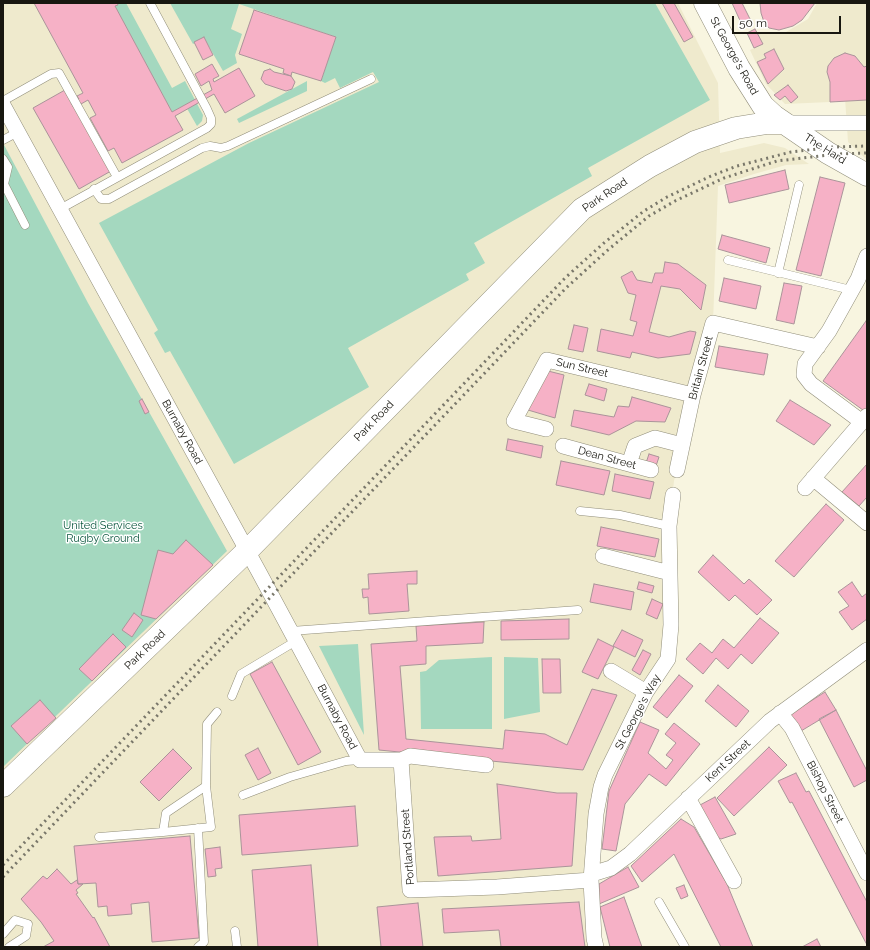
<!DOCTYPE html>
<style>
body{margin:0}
#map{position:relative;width:870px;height:950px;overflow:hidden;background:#f8f5e0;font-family:Raleway,sans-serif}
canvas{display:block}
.frame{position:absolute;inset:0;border:4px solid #181710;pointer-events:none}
.scale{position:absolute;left:732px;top:16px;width:109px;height:18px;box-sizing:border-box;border:2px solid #181710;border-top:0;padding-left:5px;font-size:12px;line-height:14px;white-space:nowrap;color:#181710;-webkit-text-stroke:3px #fff;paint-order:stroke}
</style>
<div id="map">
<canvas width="870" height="950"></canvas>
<div class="frame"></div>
<div class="scale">50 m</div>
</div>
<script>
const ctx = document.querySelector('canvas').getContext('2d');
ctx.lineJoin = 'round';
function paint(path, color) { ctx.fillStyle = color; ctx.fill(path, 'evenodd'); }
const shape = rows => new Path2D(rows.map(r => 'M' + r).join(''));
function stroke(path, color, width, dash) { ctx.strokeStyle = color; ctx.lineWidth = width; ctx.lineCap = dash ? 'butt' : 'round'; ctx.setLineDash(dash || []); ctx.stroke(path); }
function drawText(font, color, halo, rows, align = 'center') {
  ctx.font = font + ' Raleway,sans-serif'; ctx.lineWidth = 3; ctx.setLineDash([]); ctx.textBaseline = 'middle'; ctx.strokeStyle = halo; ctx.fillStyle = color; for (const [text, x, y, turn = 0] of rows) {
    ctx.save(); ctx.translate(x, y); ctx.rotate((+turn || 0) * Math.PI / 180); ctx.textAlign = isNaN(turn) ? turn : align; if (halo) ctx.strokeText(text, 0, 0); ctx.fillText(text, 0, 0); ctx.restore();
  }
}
const built = shape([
 [3,3,678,3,718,83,720,153,764,143,785,148,809,164,786,165,754,174,718,186,713,323,682,445,674,481,669,526,668,659,601,787,596,947,3,947],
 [817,3,867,3,867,160,848,142,845,98,830,102,785,104,766,84,750,50,754,48,757,32,786,32,808,19]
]);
const green = shape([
 [117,3,126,3,172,88,185,81,203,115,202,121,197,126,185,105,172,112,115,6,118,5],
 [170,3,655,3,710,100,588,168,592,176,474,243,485,263,466,274,469,280,348,348,369,387,234,464,170,351,165,353,154,333,158,330,99,223,249,143,379,82,373,72,340,88,335,78,325,83,321,81,336,37,239,4,231,29,242,34,235,55,237,63,223,71,204,38,193,44],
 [307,81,307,91,239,123,237,119],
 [3,143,88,303,227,551,3,767],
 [358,644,364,735,319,646],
 [492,657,492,729,421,729,420,672,426,671,439,660],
 [504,657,538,658,540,712,504,719]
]);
const building = shape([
 [34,3,117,3,118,5,115,6,172,112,212,90,209,81,201,86,195,74,212,64,219,76,213,79,214,82,239,68,255,96,225,113,214,94,175,116,183,130,122,163,114,148,108,151,90,118,96,115,88,100,74,108,71,103,79,99,77,96,83,93,34,3],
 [662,3,674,3,693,37,684,42,662,3],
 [732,3,742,3,751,21,742,25,732,3],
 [760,3,815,3,802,20,793,26,779,30,769,28,764,22,761,13,760,3],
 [254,10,336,37,321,81,292,72,291,76,283,73,284,69,239,54,254,10],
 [755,29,763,44,754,48,747,33,755,29],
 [204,37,213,55,203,60,194,42,204,37],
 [774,49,784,69,768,84,757,62,766,58,764,54,774,49],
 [845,53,855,56,864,67,867,66,867,100,830,102,830,82,827,72,828,66,834,58,845,53],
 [270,69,274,72,291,76,295,82,292,89,286,91,265,84,261,79,264,71,270,69],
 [788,85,798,97,791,103,785,96,780,100,774,95,788,85],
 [65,90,111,171,79,189,33,108,65,90],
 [785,170,789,189,729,203,725,185,785,170],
 [820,177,845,183,821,276,796,270,820,177],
 [722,235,770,248,766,263,718,249,722,235],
 [665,262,678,264,706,285,701,310,680,289,661,286,649,332,669,337,690,331,696,332,690,354,658,358,632,352,630,358,597,351,601,329,633,336,637,322,630,320,636,295,628,293,621,277,632,271,637,280,652,283,655,273,663,273,665,262],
 [724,278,761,286,756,309,719,301,724,278],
 [784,283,802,286,794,324,776,320,784,283],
 [866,321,867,322,867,413,823,381,866,321],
 [574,325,588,328,583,352,568,349,574,325],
 [719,346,768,354,764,375,715,367,719,346],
 [548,371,564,375,555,418,528,410,548,371],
 [589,384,607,389,604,401,585,395,589,384],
 [632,397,671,408,665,422,636,421,609,435,571,426,574,410,614,417,618,406,629,407,632,397],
 [142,399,149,412,145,414,139,401,142,399],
 [790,400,831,425,814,445,776,421,790,400],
 [508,439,543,446,541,458,506,450,508,439],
 [649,454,659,457,655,469,645,466,649,454],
 [561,461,610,471,604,495,556,485,561,461],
 [867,464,867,497,859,506,842,492,867,464],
 [615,474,654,482,650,499,612,491,615,474],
 [826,504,844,520,794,577,775,561,826,504],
 [601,527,659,539,655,557,597,546,601,527],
 [186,540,213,565,156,619,141,615,158,550,173,554,186,540],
 [713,555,744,584,749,579,772,600,757,615,735,595,729,601,698,572,713,555],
 [417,571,417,584,407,584,409,611,369,614,368,597,363,598,362,589,369,589,368,574,417,571],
 [639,582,654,586,652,593,637,589,639,582],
 [852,582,862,597,867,593,867,619,852,630,839,612,849,606,838,592,852,582],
 [594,584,634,592,631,610,590,602,594,584],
 [652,599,663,604,657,619,646,614,652,599],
 [134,613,143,620,132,637,122,630,134,613],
 [760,618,779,633,752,664,741,654,728,669,716,658,703,674,686,659,700,643,712,653,723,639,734,648,760,618],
 [569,619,569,639,501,640,501,621,569,619],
 [484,622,483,643,426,646,426,664,400,666,406,739,503,749,505,730,545,734,567,745,592,689,617,695,583,770,379,750,371,644,417,641,416,626,484,622],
 [622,630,643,640,635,657,613,646,622,630],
 [113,634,126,647,92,681,79,669,113,634],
 [598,639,614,647,598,679,582,672,598,639],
 [643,650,651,654,640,675,632,670,643,650],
 [542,659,560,659,561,693,543,693,542,659],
 [272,662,321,752,298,765,250,674,272,662],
 [679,675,693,686,667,718,653,707,679,675],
 [718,685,749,711,736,727,705,701,718,685],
 [825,692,836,710,801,731,789,715,825,692],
 [40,700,56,718,27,744,11,726,40,700],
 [836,710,867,771,867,780,854,787,819,719,836,710],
 [640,722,659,730,648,753,666,769,673,760,666,755,676,743,665,734,674,723,700,744,666,786,649,774,625,804,616,851,602,849,609,791,640,722],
 [769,747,787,765,734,816,717,798,769,747],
 [258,748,271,773,258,780,245,755,258,748],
 [173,749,192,768,159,801,140,782,173,749],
 [796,773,806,792,809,791,867,902,867,945,792,802,790,803,778,781,796,773],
 [497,784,557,793,577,793,572,866,438,876,434,837,471,836,472,841,501,839,497,784],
 [715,797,736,834,721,839,715,836,700,805,715,797],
 [355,806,358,846,242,855,239,815,355,806],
 [681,819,694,827,727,884,753,947,721,947,674,854,642,882,631,866,681,819],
 [190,836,199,938,152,942,149,902,131,904,132,914,108,916,107,906,98,907,96,883,78,884,74,846,190,836],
 [220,847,222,868,215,869,216,876,208,877,205,849,220,847],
 [311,865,318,947,258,947,252,870,311,865],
 [628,867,639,887,599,904,599,884,628,867],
 [57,869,71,884,77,880,78,884,83,884,76,890,78,893,76,894,93,918,94,917,110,947,43,947,54,941,41,922,21,899,43,876,47,879,57,869],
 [684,885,688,896,681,899,676,888,684,885],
 [624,897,642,947,610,947,600,907,624,897],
 [579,902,585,947,501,947,499,930,444,933,442,909,579,902],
 [418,903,423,947,381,947,377,907,418,903],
 [817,939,821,947,802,947,817,939]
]);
const lane = shape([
 [3,101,51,74,59,73,117,177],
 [3,140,18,132],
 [3,159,8,167,4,184,25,225],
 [94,189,101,199,109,199,202,148,210,146,221,148,228,146,371,79],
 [60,209,207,128,211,124,211,118,207,109,150,3],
 [728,260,851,290],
 [778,273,799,185],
 [580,511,620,515,669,526],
 [291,631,578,610],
 [232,696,241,674,296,641],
 [206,786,207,724,217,712],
 [243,795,290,777,346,761,360,760],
 [198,828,204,942,198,947],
 [99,837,163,832,211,827,206,786,166,813,163,832],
 [659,902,685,947],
 [235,931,237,947],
 [3,934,15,920,28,924,26,936,9,947]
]);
const street = shape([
 [3,105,260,574,360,760,401,760,410,890,497,887,591,880],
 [784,123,867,123],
 [862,422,811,384,804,375,805,364,829,331,858,279,867,256],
 [546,429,514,421,547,360,693,395],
 [563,446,651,470],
 [629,464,635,446,655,438,682,445],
 [677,470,693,395,713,323,818,347],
 [813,478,867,523],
 [805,488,867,416],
 [603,556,670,573],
 [611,671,646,692],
 [780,713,792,728,867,873],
 [401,760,410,756,486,765],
 [688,798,734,881],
 [592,874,611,868,630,854,770,721,867,650],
 [596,947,594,938,591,880,596,814,601,787,605,775,646,692,668,659,671,625,669,526,673,495]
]);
const secondary = shape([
 [705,3,739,68,763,106,774,116,828,153,867,175],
 [3,786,247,551,582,209,650,166,695,142,736,128,767,123,784,123]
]);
const rail = shape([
 [3,865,565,278,605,242,644,211,667,197,711,176,737,166,791,152,834,147,867,146],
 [3,877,566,288,609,249,649,216,675,201,724,178,777,161,837,154,867,153]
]);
const streetNames = [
 ["St George's Road",734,56,61],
 ["The Hard",825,149,32],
 ["Park Road",605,195,-34],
 ["Sun Street",582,368,13],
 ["Britain Street",701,368,-75],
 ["Park Road",374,421,-46],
 ["Burnaby Road",182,432,61],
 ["Dean Street",607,458,15],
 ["Park Road",145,650,-44],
 ["St George's Way",638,712,-62],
 ["Burnaby Road",337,717,62],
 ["Kent Street",728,761,-43],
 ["Bishop Street",825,792,63],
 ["Portland Street",408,847,-94]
];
const parkNames = [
 ["United Services",103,526],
 ["Rugby Ground",103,539]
];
paint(built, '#efeacd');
paint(green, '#a4d8bf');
paint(building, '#f6b1c6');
stroke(building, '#ab949a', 1);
stroke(lane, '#918e7a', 9);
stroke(street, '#918e7a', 16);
stroke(secondary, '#918e7a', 23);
stroke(lane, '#fff', 8);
stroke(street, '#fff', 15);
stroke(secondary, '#fff', 22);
stroke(rail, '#79776a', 3, [2, 4]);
drawText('11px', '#181710', '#fff', streetNames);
drawText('11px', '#0b573e', '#fff', parkNames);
</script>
